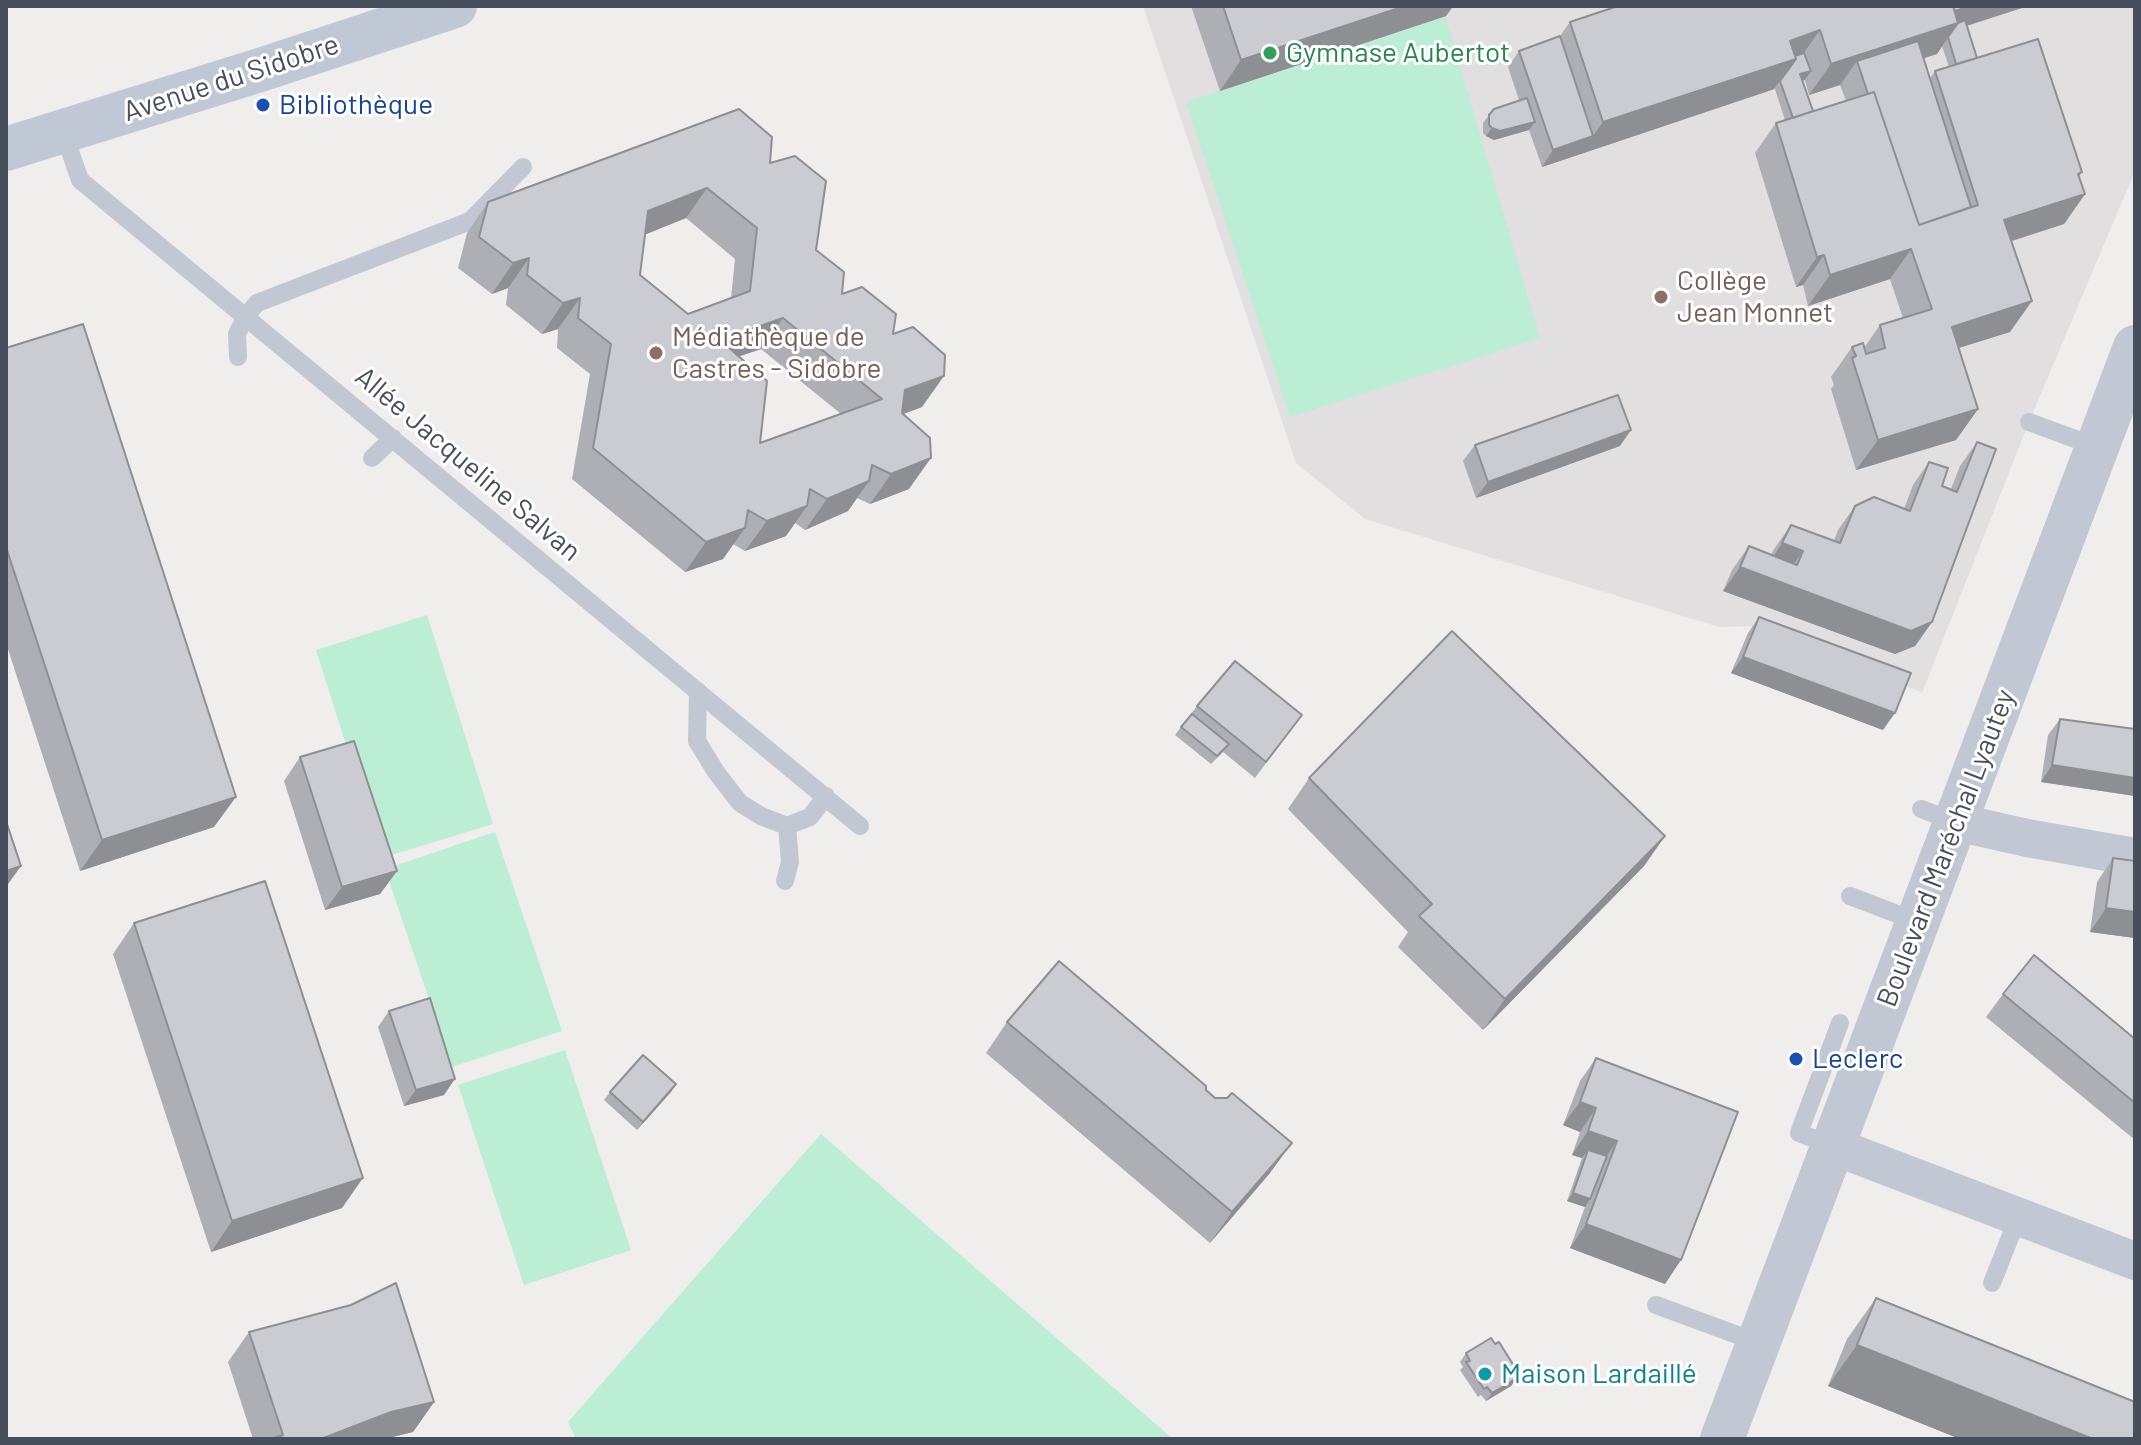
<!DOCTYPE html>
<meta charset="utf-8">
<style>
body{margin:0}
#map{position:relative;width:2141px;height:1445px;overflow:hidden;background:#f0eeed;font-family:Barlow,sans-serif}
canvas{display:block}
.frame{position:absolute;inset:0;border:8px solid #464f5b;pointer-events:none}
</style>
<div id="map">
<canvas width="2141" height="1445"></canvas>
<div class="frame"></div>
</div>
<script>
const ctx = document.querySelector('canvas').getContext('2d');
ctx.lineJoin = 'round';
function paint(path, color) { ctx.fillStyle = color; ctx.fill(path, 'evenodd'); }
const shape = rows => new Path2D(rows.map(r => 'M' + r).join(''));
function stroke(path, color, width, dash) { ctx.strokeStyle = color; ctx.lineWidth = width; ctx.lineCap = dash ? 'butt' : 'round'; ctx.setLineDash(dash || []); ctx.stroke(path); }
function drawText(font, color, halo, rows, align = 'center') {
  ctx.font = font + ' Barlow,sans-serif'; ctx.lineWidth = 6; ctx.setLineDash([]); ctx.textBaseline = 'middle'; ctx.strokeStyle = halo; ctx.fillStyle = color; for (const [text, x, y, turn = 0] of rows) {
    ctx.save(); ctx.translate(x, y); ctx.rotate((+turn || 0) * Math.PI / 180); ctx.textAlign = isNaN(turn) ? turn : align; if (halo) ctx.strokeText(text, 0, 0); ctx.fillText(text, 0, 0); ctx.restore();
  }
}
const education = shape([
 [1143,6,2135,6,2135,171,2029,422,1922,693,1763,626,1719,627,1365,519,1296,463]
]);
const green = shape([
 [1445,16,1540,338,1290,417,1186,102],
 [427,615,493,824,382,858,316,650],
 [495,832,562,1031,452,1067,385,869],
 [565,1050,631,1250,524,1285,458,1085],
 [821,1134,1173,1439,576,1439,568,1422]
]);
const service = shape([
 [63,131,80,180,860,826],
 [238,357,237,334,246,316,257,303,470,221,523,167],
 [2029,422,2097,447],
 [372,458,393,438],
 [698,691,697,741,716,772,740,803,761,816,787,826,810,817,826,796],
 [1921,809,1956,822],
 [785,881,790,862,787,826],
 [1850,896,1918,922],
 [1833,1146,1799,1133,1840,1023],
 [1992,1283,2018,1217],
 [1656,1305,1759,1343]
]);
const minor = shape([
 [1956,822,2027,838,2135,857],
 [1833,1146,2135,1261]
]);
const tertiary = shape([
 [1722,1439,2135,347]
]);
const secondary = shape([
 [6,149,260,70,455,6]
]);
const wall = shape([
 [1191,6,1453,6,1446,16,1220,91],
 [1618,6,2028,6,1967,26,1977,58,2079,176,2085,194,2064,224,2012,241,2010,332,1958,348,1978,409,1956,440,1856,470,1831,389,1834,385,1831,377,1852,347,1864,348,1880,325,1903,318,1890,279,1808,306,1803,285,1796,287,1755,153,1776,123,1785,120,1775,89,1542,167,1529,130,1494,140,1486,136,1483,133,1483,123,1489,115,1519,100,1508,67,1519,51,1560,36,1570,22],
 [1942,46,1949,67,1935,71,1930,78,1923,58,1937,54],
 [1802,80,1805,80,1809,95,1840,85,1846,101,1813,111],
 [770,163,816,250,842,294,893,334,922,407,903,414,909,489,870,504,857,498,848,511,805,530,795,523,786,536,745,551,733,544,723,559,685,572,572,479,590,374,557,348,558,329,542,334,506,305,508,288,492,294,458,268,467,233,488,202],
 [686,218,735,259,731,298,688,314,640,275,645,234],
 [761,349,841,414,760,443,739,356],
 [6,348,214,827,80,871,6,643],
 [1977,442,1932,622,1915,646,1895,654,1723,591,1732,570,1749,546,1771,555,1774,549,1791,525,1834,541,1838,530,1855,506,1904,509,1913,485,1929,462,1942,485,1951,489,1960,466],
 [1475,445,1620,446,1476,498,1463,461],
 [1759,617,1883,730,1731,673,1748,633],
 [1197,706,1302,715,1255,778,1223,752,1211,764,1175,735],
 [2060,719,2135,729,2135,796,2041,782,2048,735],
 [300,757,397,871,380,894,325,910,284,781],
 [1309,778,1665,836,1644,866,1483,1030,1398,947,1408,932,1288,809],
 [2113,858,2135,861,2135,938,2090,932,2097,882],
 [134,923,342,1208,211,1252,113,954],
 [2003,994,2135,1039,2135,1140,1986,1017],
 [389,1011,444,1095,404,1106,378,1027],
 [1007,1022,1270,1173,1210,1243,986,1053],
 [1596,1058,1665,1284,1570,1248,1585,1207,1567,1201,1582,1158,1572,1155,1580,1132,1563,1125,1580,1081],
 [676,1084,637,1130,604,1100,610,1092],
 [1876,1298,2135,1439,1960,1439,1828,1386,1847,1339],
 [249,1332,434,1402,413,1432,384,1439,253,1439,228,1362],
 [1466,1353,1514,1373,1517,1378,1511,1386,1486,1401,1481,1395,1478,1397,1460,1370,1463,1367,1460,1362]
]);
const shadedWall = shape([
 [1405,6,1453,6,1446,16,1220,91,1241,60],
 [1964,6,2028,6,1953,30,1937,54,1862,78,1857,61,1840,85,1809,95,1831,64],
 [1820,30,1798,61,1793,63,1774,89,1542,167,1553,150,1593,136,1603,122,1790,41],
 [1811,71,1805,80,1794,83,1800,74],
 [1535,122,1529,130,1494,140,1486,136,1492,128],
 [2082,172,2061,201,2085,194,2064,224,1983,250,2004,220],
 [707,188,686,218,627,242,648,211],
 [1956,235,1910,251,1890,279,1808,306,1830,275],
 [1824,255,1803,285,1796,287,1817,257],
 [529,258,508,288,492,294,513,263],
 [580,298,558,329,542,334,563,303],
 [2032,301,2010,332,1930,357,1952,327],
 [783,318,761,349,699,370,720,340],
 [944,376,922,407,884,421,905,390],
 [1978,409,1956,440,1856,470,1878,440],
 [1631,430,1620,446,1476,498,1488,482],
 [931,458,909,489,870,504,891,474],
 [869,481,848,511,805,530,827,499],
 [807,506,786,536,745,551,767,521],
 [745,528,723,559,685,572,706,542],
 [1782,543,1803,551,1786,575,1772,559],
 [1740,567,1932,622,1915,646,1895,654,1723,591],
 [1743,657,1895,713,1883,730,1731,673],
 [2052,765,2135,778,2135,796,2041,782],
 [236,797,214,827,80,871,102,840],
 [1665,836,1644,866,1483,1030,1505,999],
 [21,866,6,887,6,871],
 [397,871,380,894,325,910,342,887],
 [2106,908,2135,912,2135,938,2090,932],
 [455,1079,444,1095,404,1106,416,1090],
 [676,1084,671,1092,637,1130,643,1122],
 [1580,1102,1596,1108,1580,1132,1563,1125],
 [1588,1131,1617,1141,1601,1164,1588,1150,1582,1158,1572,1155],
 [1292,1143,1270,1173,1210,1243,1232,1212],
 [363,1178,342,1208,211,1252,232,1221],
 [1573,1193,1590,1199,1585,1207,1567,1201],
 [1586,1224,1681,1260,1665,1284,1570,1248],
 [1857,1345,2093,1439,1960,1439,1828,1386],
 [1517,1378,1511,1386,1486,1401,1492,1393],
 [434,1402,413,1432,384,1439,321,1439,391,1412]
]);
const building = shape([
 [1223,6,1405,6,1241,60,1223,6],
 [1618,6,1953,6,1958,23,1831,64,1820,30,1790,41,1796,59,1603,122,1570,22,1618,6],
 [1953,6,1971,6,1955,11,1953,6],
 [1965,20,1977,58,1956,64,1948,37,1958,23,1965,20],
 [1560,36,1593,136,1553,150,1519,51,1560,36],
 [2038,39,2082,172,2078,174,2085,194,2004,220,2032,301,1952,327,1978,409,1878,440,1852,358,1856,356,1852,347,1863,343,1866,354,1885,348,1880,325,1932,309,1911,249,1830,275,1824,255,1817,257,1776,123,1874,92,1919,225,1978,205,1935,71,2038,39],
 [1918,41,1971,207,1919,225,1874,92,1868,94,1857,61,1918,41],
 [1804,53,1811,71,1800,74,1813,111,1793,118,1780,81,1796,59,1795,56,1804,53],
 [1527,98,1535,122,1500,131,1492,128,1489,125,1489,115,1494,109,1527,98],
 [739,109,772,137,770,163,795,156,826,181,816,250,844,272,842,294,862,287,896,314,893,334,913,327,945,355,944,376,905,390,902,413,930,438,931,458,891,474,872,465,869,481,827,499,810,489,807,506,767,521,748,510,745,528,706,542,593,448,611,344,578,318,580,298,563,303,527,275,529,258,513,263,479,237,488,202,739,109],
 [707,188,757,228,750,291,688,314,640,275,648,211,707,188],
 [783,318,882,399,760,443,767,381,720,340,783,318],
 [83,324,236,797,102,840,6,547,6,348,83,324],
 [1618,395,1631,430,1488,482,1475,445,1618,395],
 [1977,442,1996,449,1932,622,1911,631,1740,567,1749,546,1797,565,1803,551,1782,543,1791,525,1840,543,1855,506,1874,497,1910,511,1929,462,1948,468,1942,486,1957,492,1977,442],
 [1759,617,1911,673,1895,713,1743,657,1759,617],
 [1452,631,1665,836,1505,999,1419,916,1432,904,1309,778,1452,631],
 [1235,661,1302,715,1266,762,1197,706,1235,661],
 [1192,714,1229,744,1217,756,1181,727,1192,714],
 [2060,719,2135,729,2135,778,2052,765,2060,719],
 [354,741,397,871,342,887,300,757,354,741],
 [6,821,21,866,6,871,6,821],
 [2113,858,2135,861,2135,912,2106,908,2113,858],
 [265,881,363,1178,232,1221,134,923,265,881],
 [2034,955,2135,1039,2135,1103,2003,994,2034,955],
 [1059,961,1206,1086,1206,1090,1215,1098,1227,1098,1232,1093,1292,1143,1232,1212,1007,1022,1059,961],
 [430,998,455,1079,416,1090,389,1011,430,998],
 [643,1055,676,1084,643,1122,610,1092,643,1055],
 [1596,1058,1738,1112,1681,1260,1586,1224,1617,1141,1588,1131,1596,1108,1580,1102,1596,1058],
 [1588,1150,1607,1156,1590,1199,1573,1193,1588,1150],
 [396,1283,434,1402,391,1412,321,1439,271,1439,283,1435,249,1332,351,1305,396,1283],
 [1876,1298,2135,1402,2135,1439,2093,1439,1857,1345,1876,1298],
 [1491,1338,1495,1344,1499,1342,1516,1369,1513,1371,1517,1378,1492,1393,1487,1387,1484,1389,1466,1362,1470,1361,1466,1353,1491,1338]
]);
const markers = [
 [1270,53,8,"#2e9e5b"],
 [263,105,8,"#1a4fb4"],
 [1661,297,8,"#8d6e63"],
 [656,353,8,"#8d6e63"],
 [1796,1059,8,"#1a4fb4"],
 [1485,1374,8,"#0f9aa8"]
];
const leisureNames = [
 ["Gymnase Aubertot",1286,53]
];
const streetNames = [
 ["Avenue du Sidobre",231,78,-18],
 ["Allée Jacqueline Salvan",468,464,40],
 ["Boulevard Maréchal Lyautey",1946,848,-69]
];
const transitNames = [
 ["Bibliothèque",279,105],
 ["Leclerc",1812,1059]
];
const educationNames = [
 ["Collège",1677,281],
 ["Jean Monnet",1677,313],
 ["Médiathèque de",672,337],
 ["Castres - Sidobre",672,369]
];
const cultureNames = [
 ["Maison Lardaillé",1501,1374]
];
paint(education, '#e1dfe0');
paint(green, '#bcedd5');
stroke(service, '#c1c8d3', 18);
stroke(minor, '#c1c8d3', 38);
stroke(tertiary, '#c1c8d3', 44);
stroke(secondary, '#c0c8d6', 44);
paint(wall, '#aeafb5');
paint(shadedWall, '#8d8f93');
paint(building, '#caccd2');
stroke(building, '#8d8f93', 2);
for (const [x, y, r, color] of markers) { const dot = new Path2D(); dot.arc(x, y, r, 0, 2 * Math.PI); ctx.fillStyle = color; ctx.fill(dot); stroke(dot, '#fff', 3); }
drawText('28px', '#27864d', '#fff', leisureNames, 'left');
drawText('28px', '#464f5b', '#fff', streetNames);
drawText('28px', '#164399', '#fff', transitNames, 'left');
drawText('28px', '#785e54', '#fff', educationNames, 'left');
drawText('28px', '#0d838f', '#fff', cultureNames, 'left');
</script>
